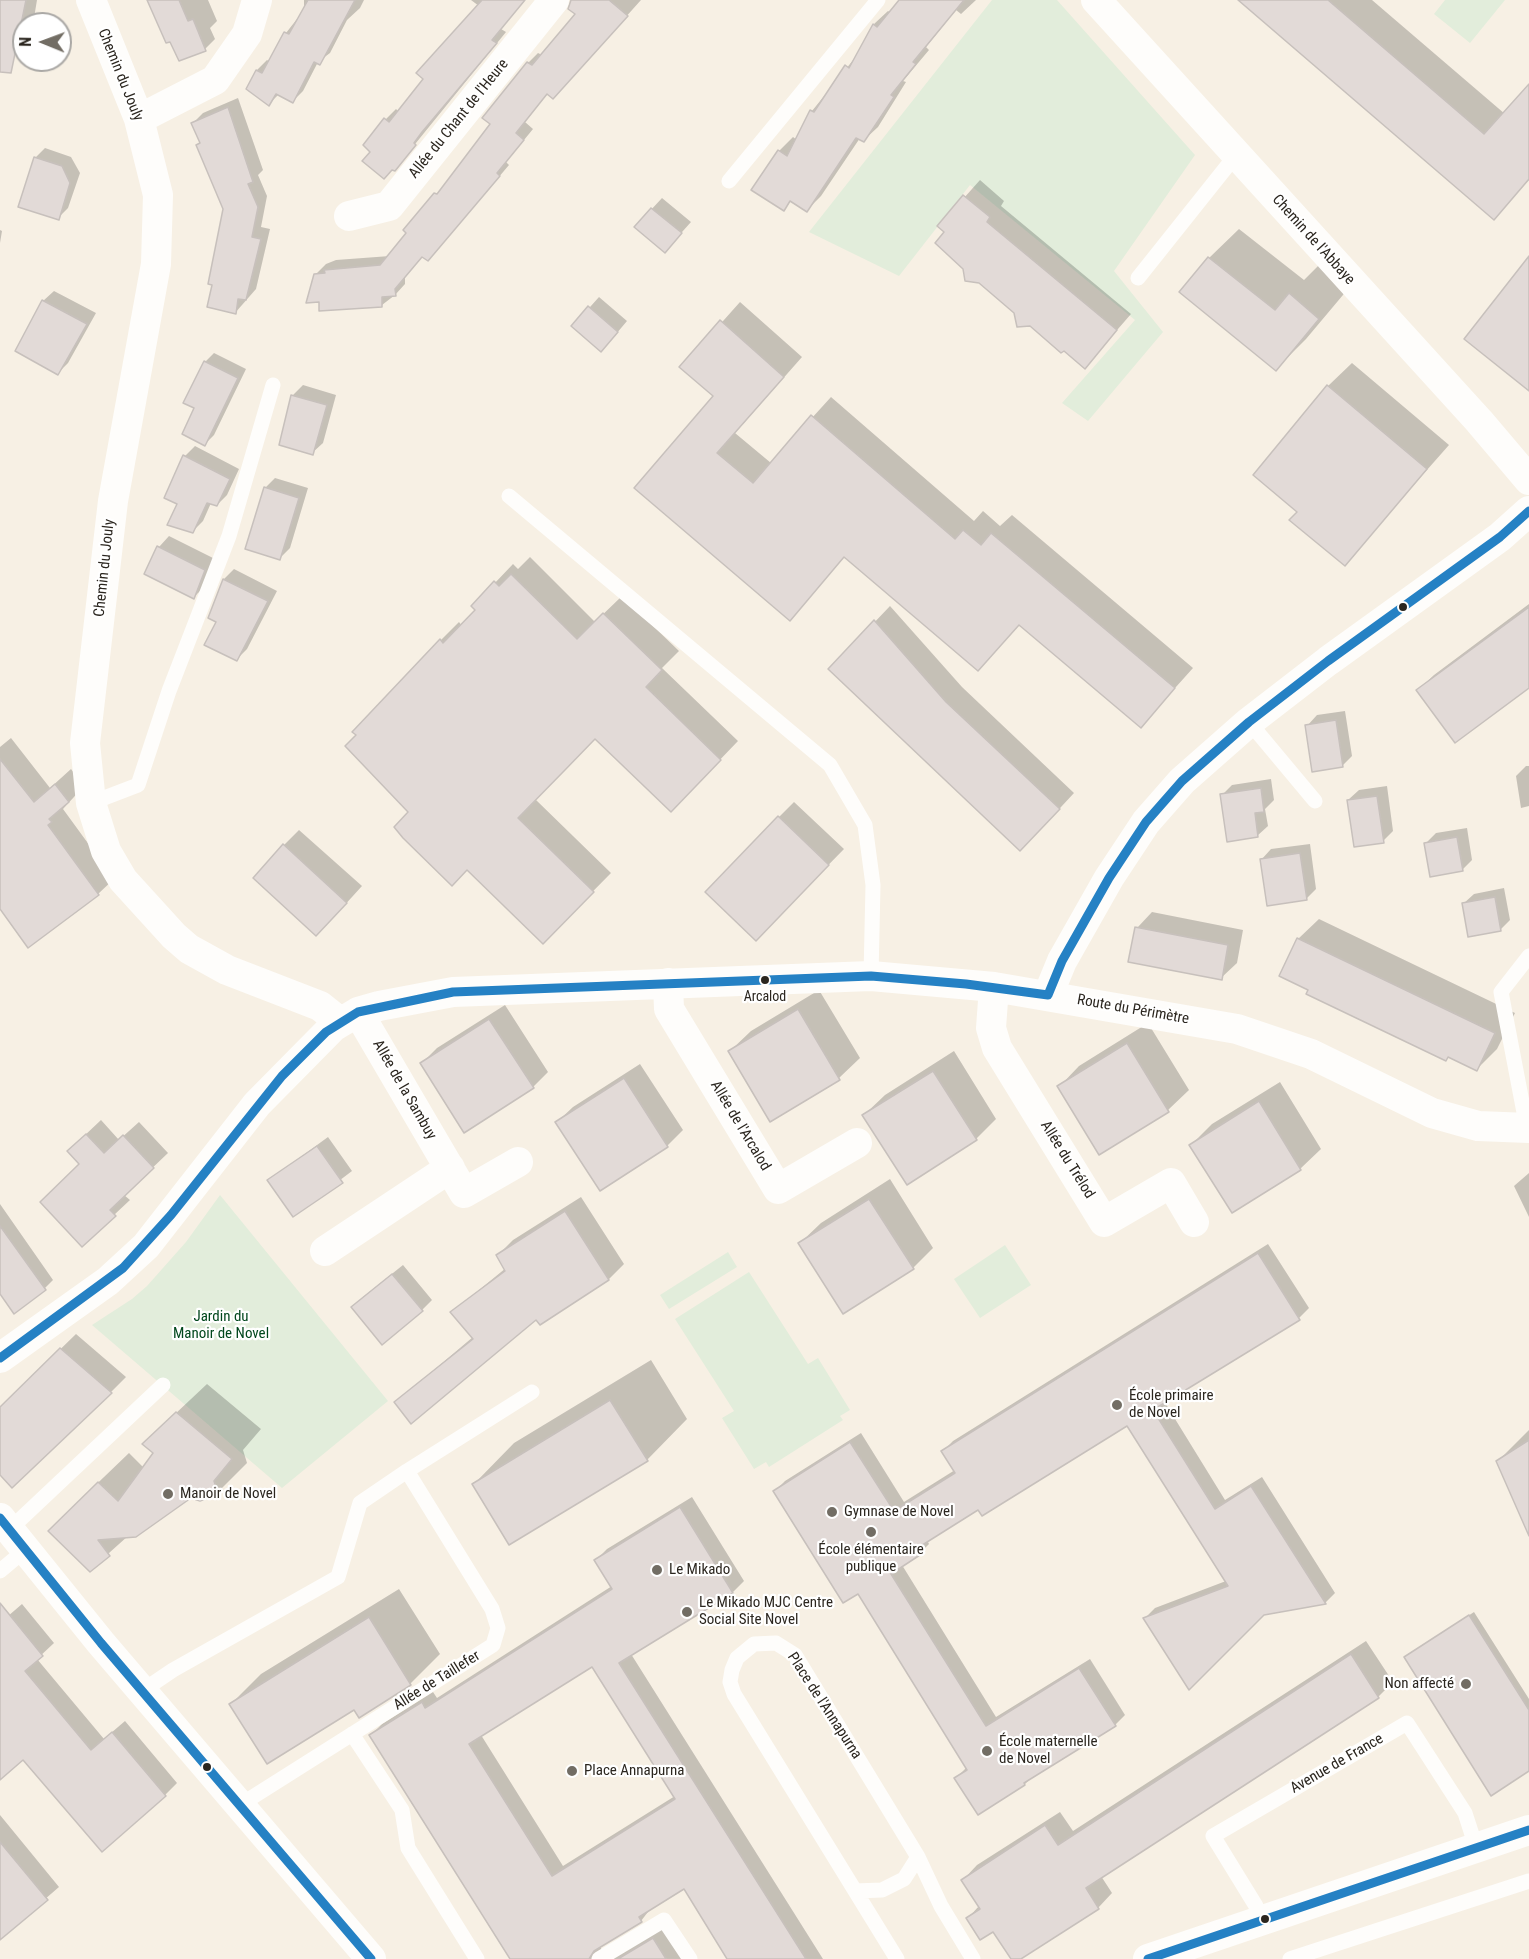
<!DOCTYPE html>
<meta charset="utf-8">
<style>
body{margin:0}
#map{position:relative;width:1529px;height:1959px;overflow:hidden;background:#f7f0e4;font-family:"Roboto Condensed",sans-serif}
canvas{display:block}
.north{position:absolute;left:12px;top:12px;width:60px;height:60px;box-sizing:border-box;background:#fff;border:2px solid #aaa8a5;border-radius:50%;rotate:271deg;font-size:16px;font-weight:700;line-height:24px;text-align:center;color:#2b261f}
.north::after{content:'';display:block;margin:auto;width:21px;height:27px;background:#726d64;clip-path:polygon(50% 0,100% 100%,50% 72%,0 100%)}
</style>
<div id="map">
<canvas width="1529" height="1959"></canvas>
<div class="north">N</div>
</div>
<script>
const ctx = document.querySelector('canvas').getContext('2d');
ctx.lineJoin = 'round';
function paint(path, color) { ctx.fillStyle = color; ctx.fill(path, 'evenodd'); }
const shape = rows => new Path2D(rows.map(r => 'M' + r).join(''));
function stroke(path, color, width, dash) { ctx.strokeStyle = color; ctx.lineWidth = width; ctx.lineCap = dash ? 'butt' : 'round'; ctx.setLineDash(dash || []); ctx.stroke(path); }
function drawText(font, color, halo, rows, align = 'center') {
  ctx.font = font + ' "Roboto Condensed",sans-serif'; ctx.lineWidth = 4.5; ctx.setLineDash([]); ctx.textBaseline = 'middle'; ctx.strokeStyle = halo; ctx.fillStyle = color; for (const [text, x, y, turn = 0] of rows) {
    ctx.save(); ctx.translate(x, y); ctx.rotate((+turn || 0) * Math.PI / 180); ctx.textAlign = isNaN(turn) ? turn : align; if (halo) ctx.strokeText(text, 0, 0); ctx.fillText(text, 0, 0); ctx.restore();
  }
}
const green = shape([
 [992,0,1057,0,1195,155,1114,271,1163,332,1088,421,1062,403,1135,320,970,185,899,276,809,232],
 [1445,0,1505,0,1470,43,1434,14],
 [220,1195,388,1401,282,1488,92,1325,132,1299,147,1286,186,1242],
 [1005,1245,1031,1285,980,1318,954,1279],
 [728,1252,737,1267,669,1309,660,1295],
 [749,1272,808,1364,818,1358,850,1410,840,1416,843,1420,769,1467,766,1462,754,1469,722,1418,734,1411,675,1319]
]);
const shadow = shape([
 [0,0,37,0,33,24,24,24,24,39,15,48,0,45],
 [149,0,208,0,217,21,210,28,215,39,205,49],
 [304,0,364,0,360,8,347,20,330,53,318,62,303,91,293,101,279,94,269,104,248,88,257,70,267,60,270,62,286,33,304,10],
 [471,0,525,0,501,29,506,32,394,170,372,152,386,119,396,109,399,112,479,6],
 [590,0,641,0,563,87,548,93,525,122,533,129,506,162,509,165,438,249,428,259,423,255,405,277,405,284,395,295,382,305,315,275,326,264,336,260,390,256,492,124,528,63,538,53,542,55],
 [901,0,976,0,961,14,956,10,926,47,929,50,903,81,906,82,878,127,864,140,860,138,821,196,807,210,792,200,784,209,779,151,793,137,797,140,812,111,858,54,874,24,888,11,891,13],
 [1240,0,1372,0,1505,114,1529,86,1529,180,1494,217],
 [238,98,263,170,258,175,267,196,261,227,270,229,256,289,235,313,225,209,198,145,201,141,193,123,203,113],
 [45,148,71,157,80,173,68,208,58,218,35,158],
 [980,180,1004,201,1001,206,1131,314,1085,367,964,269,946,231,939,226],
 [662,198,691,222,665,251,636,226],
 [1239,229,1304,280,1319,265,1348,289,1306,339,1276,369,1209,258],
 [0,230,2,231,0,243],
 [54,291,96,313,68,363,58,373,17,350,43,301],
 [599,297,627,321,611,340,573,326],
 [740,302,802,357,735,433,771,463,831,397,974,521,983,511,1000,526,1012,515,1193,668,1141,726,1020,624,978,669,845,556,790,619,636,488,715,396,682,367],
 [214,353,246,369,214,435,205,444,195,407,205,362],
 [1352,363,1449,445,1344,564,1299,512,1328,386],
 [303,385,336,395,323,443,312,453,281,444,293,395],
 [195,446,239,469,227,495,217,505,211,503,203,521,192,532,179,503,185,456],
 [275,478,308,488,290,548,280,558,265,488],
 [169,536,215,559,204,587,194,597,146,573,159,547],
 [530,557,595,622,622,596,679,651,662,668,738,741,689,792,595,737,535,799,611,873,543,942,411,812,441,640,459,622,462,626,477,610,473,606,513,564,518,569],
 [234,569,277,591,247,649,237,659,218,621,210,617,224,579],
 [1529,604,1529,687,1418,690,1434,675],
 [890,606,962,687,1074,793,1036,834,830,669],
 [1345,711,1352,756,1342,766,1307,726,1317,715],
 [11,738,50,788,71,769,84,786,63,809,114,879,98,894,29,946,0,907,0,747],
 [1526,766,1529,766,1529,806,1521,808,1516,776],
 [1271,779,1274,800,1265,809,1268,826,1257,836,1222,795,1232,785],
 [1387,786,1393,831,1383,841,1348,800,1359,790],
 [794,802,844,849,756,939,779,817],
 [1467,828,1472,860,1462,870,1426,843,1436,833],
 [299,830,362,886,332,919,284,845],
 [1310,844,1316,889,1306,899,1261,860,1271,849],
 [1504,888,1510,920,1500,930,1463,904,1474,894],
 [1152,912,1243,930,1237,963,1221,978,1137,928],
 [1319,919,1515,1013,1497,1049,1477,1069,1449,1056,1446,1060,1310,989,1298,939],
 [819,990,860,1058,839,1078,771,1120,730,1051,751,1031],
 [505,1005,548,1072,533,1087,422,1063,437,1048],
 [1148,1023,1189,1090,1168,1110,1100,1153,1059,1087,1079,1066],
 [954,1051,996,1119,976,1139,864,1115,885,1095],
 [640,1064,683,1130,667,1146,600,1189,557,1122,573,1107],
 [1280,1082,1321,1149,1300,1169,1233,1211,1191,1145,1212,1124],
 [101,1120,119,1140,139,1122,168,1153,124,1195,130,1200,82,1245,80,1164,83,1137],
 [328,1137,352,1171,294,1215,269,1180],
 [1529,1173,1529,1217,1514,1186],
 [890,1179,933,1248,913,1268,800,1243,821,1223],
 [581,1197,624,1264,609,1279,540,1323,537,1318,396,1402,473,1337,452,1312,506,1268,497,1256,513,1240],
 [0,1204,53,1280,45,1288,0,1292],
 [1268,1244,1309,1308,1299,1318,1164,1401,1225,1500,1262,1477,1335,1593,1325,1603,1263,1613,1145,1618,1155,1608,1226,1581,1127,1424,927,1540,929,1544,919,1554,902,1565,996,1717,1090,1659,1125,1715,1115,1725,1034,1775,1025,1784,956,1778,967,1767,859,1592,775,1491,785,1481,861,1433,904,1502,955,1470,943,1451,953,1441],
 [403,1265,432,1300,422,1310,363,1297],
 [76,1334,126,1377,111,1392,0,1473,0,1408],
 [651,1360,687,1419,647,1460,474,1484,514,1443],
 [207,1384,261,1429,243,1450,247,1463,217,1493,191,1497,128,1536,90,1570,79,1501,129,1453,144,1468,155,1453,174,1415],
 [1529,1430,1529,1515,1498,1461],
 [692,1497,744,1581,733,1592,631,1654,823,1959,729,1959,684,1887,651,1908,641,1921,600,1946,605,1957,664,1928,684,1959,511,1959,371,1735,382,1724,433,1692,437,1698,612,1586,596,1560,607,1549],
 [592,1665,675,1796,563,1866,481,1735],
 [399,1589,440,1654,410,1684,354,1708,231,1704,261,1674],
 [22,1604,54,1643,37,1659,104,1739,125,1721,177,1783,165,1795,24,1758,0,1778,0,1623],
 [1474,1612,1529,1699,1529,1769,1406,1657],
 [1366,1641,1393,1682,1378,1697,1101,1876,1112,1893,1098,1908,1018,1959,1012,1959,993,1930,968,1918,979,1906,963,1880,977,1865,1060,1812,1073,1831],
 [0,1815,59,1887,0,1938]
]);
const building = shape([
 [0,0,26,0,11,73,0,72,0,0],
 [147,0,179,0,188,21,193,19,206,51,179,61,170,42,166,43,147,0],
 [308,0,355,0,320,65,314,62,293,103,276,94,269,106,246,89,256,70,262,73,284,32,289,34,308,0],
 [482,0,525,0,492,40,497,43,422,132,414,143,416,145,395,171,392,170,384,179,362,161,370,152,363,145,384,118,389,122,423,79,416,73,482,0],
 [571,0,609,0,628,16,553,99,547,94,516,133,524,140,497,173,500,176,428,261,422,257,395,289,396,296,382,297,382,307,319,311,319,302,306,303,314,274,325,273,324,270,380,265,406,233,403,230,434,193,437,194,490,124,482,118,527,62,532,65,575,14,568,9,571,0],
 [899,0,964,0,913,62,916,64,891,95,894,97,864,142,856,138,807,212,790,201,784,211,751,190,778,150,787,156,810,110,814,112,845,65,849,68,873,24,877,27,899,0],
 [1238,0,1328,0,1484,134,1529,84,1529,179,1494,220,1238,0],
 [228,107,253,182,248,184,258,207,252,237,261,239,246,300,238,299,236,314,207,307,212,285,208,284,223,209,196,145,200,143,191,123,228,107],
 [34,157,62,166,70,183,59,220,18,207,34,157],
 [963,195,990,217,987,222,1117,330,1085,369,1064,351,1061,353,1030,326,1017,327,1014,313,979,283,965,281,963,269,935,243,944,232,937,226,963,195],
 [651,208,682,233,665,253,634,227,651,208],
 [1529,256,1529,391,1464,339,1529,256],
 [1208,257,1275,310,1289,293,1319,319,1276,371,1179,292,1208,257],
 [42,300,87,324,58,375,15,351,42,300],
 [588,306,618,332,601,352,571,326,588,306],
 [720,320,784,377,717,453,753,483,811,415,955,539,963,530,981,545,991,533,1175,688,1141,728,1019,625,978,671,844,557,790,621,634,488,713,396,679,367,720,320],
 [204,361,238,378,205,446,182,434,194,408,183,403,204,361],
 [1327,385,1427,469,1345,566,1289,520,1297,512,1253,475,1327,385],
 [291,395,327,405,313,455,279,445,291,395],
 [183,455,230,479,217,506,207,503,193,533,167,525,177,504,164,498,183,455],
 [264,487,299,498,280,560,245,549,264,487],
 [157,546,205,570,194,599,144,574,157,546],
 [511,574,577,639,603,613,662,670,646,687,721,760,671,812,595,739,564,771,518,818,594,892,543,944,467,870,452,886,403,838,394,827,408,812,345,746,356,735,352,732,440,639,443,643,475,610,471,606,494,581,499,586,511,574],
 [223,579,268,601,237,661,204,645,216,622,208,618,223,579],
 [1529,607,1529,688,1455,743,1416,690,1529,607],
 [874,620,946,702,1060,809,1020,851,828,669,874,620],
 [1336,720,1343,767,1312,772,1305,725,1336,720],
 [0,759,34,802,55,784,69,802,49,819,52,822,48,825,99,895,28,948,0,909,0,759],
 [1261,788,1264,812,1255,813,1258,837,1227,842,1220,794,1261,788],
 [1377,796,1384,843,1354,847,1347,800,1377,796],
 [778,816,829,865,756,941,705,892,778,816],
 [1457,837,1463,871,1430,877,1424,843,1457,837],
 [283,844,347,903,316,936,253,878,283,844],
 [1300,853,1307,900,1267,906,1260,859,1300,853],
 [1495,897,1501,931,1468,937,1462,903,1495,897],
 [1135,927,1228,945,1222,980,1128,962,1135,927],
 [1297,938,1495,1033,1477,1071,1448,1057,1446,1061,1306,994,1308,990,1279,976,1297,938],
 [798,1009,840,1080,770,1122,728,1051,798,1009],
 [489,1019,534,1088,464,1133,420,1063,489,1019],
 [1127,1043,1169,1112,1099,1155,1057,1086,1127,1043],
 [933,1071,977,1140,907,1185,862,1115,933,1071],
 [624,1078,668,1147,600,1191,555,1122,624,1078],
 [1259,1101,1301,1170,1232,1213,1189,1145,1259,1101],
 [86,1134,104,1153,123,1135,154,1168,110,1210,116,1216,82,1247,40,1202,79,1164,67,1151,86,1134],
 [317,1146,343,1183,293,1217,267,1180,317,1146],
 [869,1199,914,1269,843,1314,798,1243,869,1199],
 [565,1211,609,1280,540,1325,536,1320,411,1424,394,1402,473,1339,450,1312,505,1271,496,1255,565,1211],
 [0,1226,46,1290,14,1314,0,1294,0,1226],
 [1258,1253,1300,1320,1153,1410,1215,1509,1251,1486,1326,1604,1264,1615,1189,1690,1143,1618,1228,1586,1127,1426,982,1516,978,1510,916,1549,920,1555,891,1574,986,1726,1079,1668,1116,1726,1024,1783,1025,1785,978,1815,954,1778,967,1770,858,1594,843,1603,773,1491,850,1442,894,1511,955,1473,941,1451,1258,1253],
 [392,1274,423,1311,382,1345,351,1307,392,1274],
 [60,1348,112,1393,12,1488,0,1475,0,1407,60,1348],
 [610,1400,648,1461,509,1545,472,1484,610,1400],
 [176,1412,232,1459,214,1481,218,1494,200,1501,191,1498,136,1537,98,1540,110,1556,90,1572,48,1531,98,1482,118,1501,153,1453,142,1444,176,1412],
 [1529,1440,1529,1536,1496,1461,1529,1440],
 [680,1507,733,1593,619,1663,806,1959,727,1959,684,1889,639,1917,642,1922,594,1951,589,1959,510,1959,369,1735,422,1702,425,1708,612,1589,594,1560,680,1507],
 [592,1667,675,1799,552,1876,469,1744,592,1667],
 [0,1603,43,1656,25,1671,91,1750,112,1732,166,1796,102,1852,23,1760,0,1780,0,1603],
 [1469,1615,1529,1710,1529,1771,1491,1796,1404,1657,1469,1615],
 [369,1617,411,1685,359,1718,354,1710,267,1764,229,1704,369,1617],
 [1351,1654,1379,1698,1086,1888,1099,1909,1021,1959,1011,1959,993,1932,980,1940,966,1918,980,1909,961,1880,1045,1825,1058,1845,1351,1654],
 [0,1842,48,1900,0,1940,0,1842],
 [653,1938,666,1959,618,1959,653,1938]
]);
const service = shape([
 [729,181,878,0],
 [1138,278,1236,155],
 [509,496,830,765,865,825,873,885,871,976],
 [1249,722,1315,801],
 [91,803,138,785,169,691,229,536,273,385],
 [1527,1128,1501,992,1529,956],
 [9,1530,163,1385],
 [0,1571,25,1550],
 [142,1691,173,1670,338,1577,360,1503,407,1471],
 [352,1734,402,1810,408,1848,477,1959],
 [240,1805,493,1645,498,1628,492,1609,407,1471,532,1392],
 [855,1891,882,1890,904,1879,918,1857],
 [1256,1906,1213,1836,1407,1723,1465,1813,1476,1847],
 [599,1959,664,1920,690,1959],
 [897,1959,734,1694,730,1682,732,1670,737,1658,754,1644,776,1643,795,1655,918,1857,941,1906,973,1959],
 [1290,1959,1529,1881]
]);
const minor = shape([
 [91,0,139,119,158,195,156,264,113,501,85,743,91,803,106,851,123,880,174,936,189,949,227,970,320,1006,340,1022],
 [1096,0,1479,421,1529,480],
 [139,119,215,80,247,34,257,0],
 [349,216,389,206,554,0],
 [668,983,669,1009,778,1189,857,1143],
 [994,987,991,1028,997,1048,1104,1222,1171,1183,1194,1222],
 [1048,995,1062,961,1109,878,1146,822,1182,781,1249,722,1328,661,1500,537,1529,511],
 [358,1012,464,1193,518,1162],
 [325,1251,450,1168],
 [0,1358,108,1281,146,1246,257,1104,333,1027,358,1012,379,1006,453,992,871,976,994,987,1237,1029,1311,1054,1432,1113,1478,1126,1529,1128],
 [0,1518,101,1643,371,1959],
 [1148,1959,1529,1830]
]);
const bus1 = shape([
 [0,1358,123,1268,171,1215,282,1076,326,1032,358,1012,453,992,871,976,966,984,1048,995,1062,961,1109,878,1146,822,1182,781,1249,722,1328,661,1500,537,1529,511],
 [0,1518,101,1643,371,1959],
 [1148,1959,1529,1830]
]);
const markers = [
 [1403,607,5,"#2b261f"],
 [765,980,5,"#2b261f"],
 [1117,1405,6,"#726d64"],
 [168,1494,6,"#726d64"],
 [832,1512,6,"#726d64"],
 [871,1532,6,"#726d64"],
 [657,1570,6,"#726d64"],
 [687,1612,6,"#726d64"],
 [1466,1684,6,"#726d64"],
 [987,1751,6,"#726d64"],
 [207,1767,5,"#2b261f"],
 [572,1771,6,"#726d64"],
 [1265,1919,5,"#2b261f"]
];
const busNames = [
 ["Arcalod",765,997]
];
const streetNames = [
 ["Chemin du Jouly",120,75,68],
 ["Allée du Chant de l'Heure",459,119,-51],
 ["Chemin de l'Abbaye",1313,240,48],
 ["Chemin du Jouly",105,568,-84],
 ["Route du Périmètre",1133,1010,10],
 ["Allée de la Sambuy",404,1090,60],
 ["Allée de l'Arcalod",740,1126,59],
 ["Allée du Trélod",1067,1160,58],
 ["Allée de Taillefer",437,1681,-32],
 ["Place de l'Annapurna",824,1706,57],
 ["Avenue de France",1337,1764,-30]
];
const parkNames = [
 ["Jardin du",221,1317],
 ["Manoir de Novel",221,1334]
];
const poiNames = [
 ["École primaire",1129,1396],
 ["de Novel",1129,1413],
 ["Manoir de Novel",180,1494],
 ["Gymnase de Novel",844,1512],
 ["École élémentaire",871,1550,"center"],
 ["publique",871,1567,"center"],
 ["Le Mikado",669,1570],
 ["Le Mikado MJC Centre",699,1603],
 ["Social Site Novel",699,1620],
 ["Non affecté",1454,1684,"right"],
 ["École maternelle",999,1742],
 ["de Novel",999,1759],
 ["Place Annapurna",584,1771]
];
paint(green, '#e2eddb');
paint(shadow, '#0003');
paint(building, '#e2dad7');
stroke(building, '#c7c0bc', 1.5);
stroke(service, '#fefdfb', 15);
stroke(minor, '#fefdfb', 30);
stroke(bus1, '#2581c4', 9);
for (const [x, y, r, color] of markers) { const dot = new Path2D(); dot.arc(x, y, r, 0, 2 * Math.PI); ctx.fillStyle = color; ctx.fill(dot); stroke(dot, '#fff', 2); }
drawText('14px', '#2b261f', '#fff', busNames);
drawText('15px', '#2b261f', '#fff', streetNames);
drawText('15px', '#01471c', '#fff', parkNames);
drawText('15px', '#2b261f', '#fff', poiNames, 'left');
</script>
